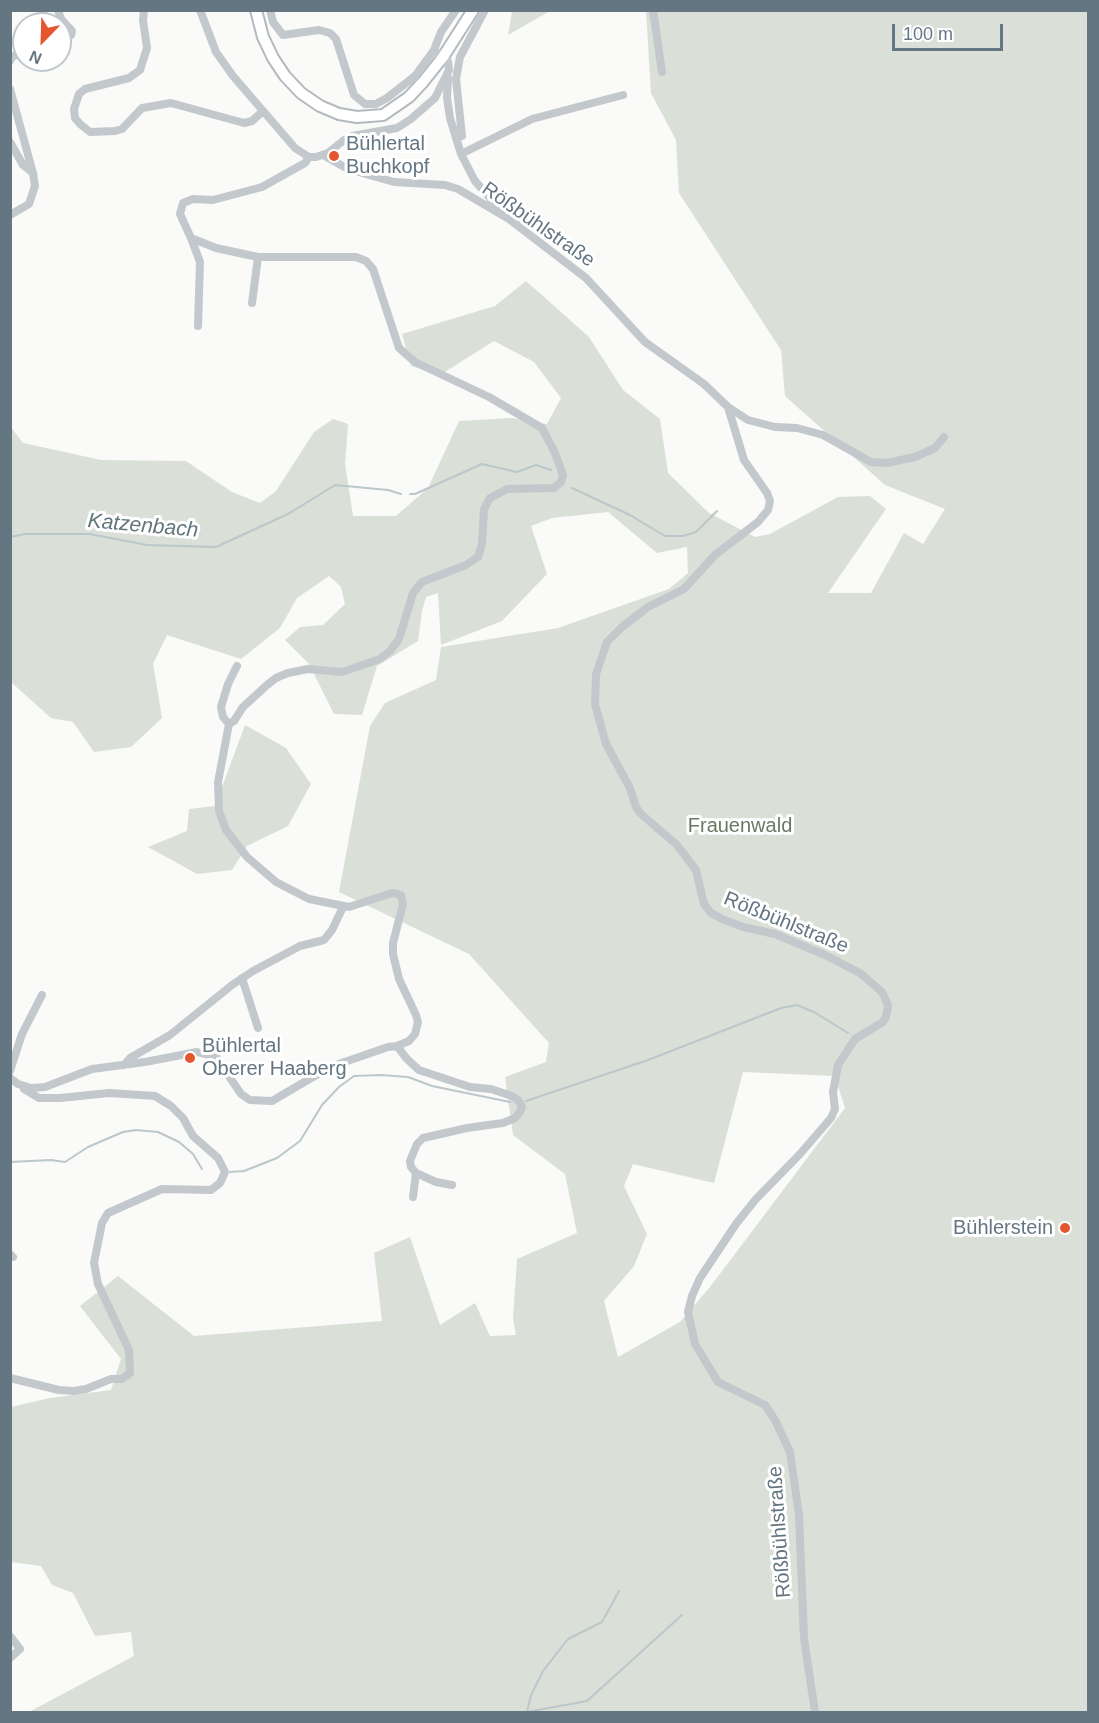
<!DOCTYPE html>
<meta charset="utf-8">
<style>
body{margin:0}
#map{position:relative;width:1099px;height:1723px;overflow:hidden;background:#fafaf8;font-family:Helvetica,sans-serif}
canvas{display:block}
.frame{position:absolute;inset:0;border:12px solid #657683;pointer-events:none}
.north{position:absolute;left:12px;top:12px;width:60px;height:60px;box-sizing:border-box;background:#fff;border:2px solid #c1c8cd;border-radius:50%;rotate:203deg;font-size:16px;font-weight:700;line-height:24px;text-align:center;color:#657683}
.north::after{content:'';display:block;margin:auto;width:21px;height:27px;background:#e4572e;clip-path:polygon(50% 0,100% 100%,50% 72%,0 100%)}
.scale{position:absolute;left:892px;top:24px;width:111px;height:27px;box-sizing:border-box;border:3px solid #657683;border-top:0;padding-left:8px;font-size:18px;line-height:21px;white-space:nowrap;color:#657683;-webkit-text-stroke:4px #fff;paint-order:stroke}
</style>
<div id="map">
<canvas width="1099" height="1723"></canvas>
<div class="frame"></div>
<div class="north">N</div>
<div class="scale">100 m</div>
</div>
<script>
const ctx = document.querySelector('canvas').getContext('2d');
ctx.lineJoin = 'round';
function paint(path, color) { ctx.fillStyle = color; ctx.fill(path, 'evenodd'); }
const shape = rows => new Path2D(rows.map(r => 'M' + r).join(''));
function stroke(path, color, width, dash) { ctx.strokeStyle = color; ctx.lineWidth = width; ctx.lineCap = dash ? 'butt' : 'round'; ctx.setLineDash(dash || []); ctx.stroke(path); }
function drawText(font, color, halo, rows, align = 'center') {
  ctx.font = font + ' Helvetica,sans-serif'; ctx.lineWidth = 6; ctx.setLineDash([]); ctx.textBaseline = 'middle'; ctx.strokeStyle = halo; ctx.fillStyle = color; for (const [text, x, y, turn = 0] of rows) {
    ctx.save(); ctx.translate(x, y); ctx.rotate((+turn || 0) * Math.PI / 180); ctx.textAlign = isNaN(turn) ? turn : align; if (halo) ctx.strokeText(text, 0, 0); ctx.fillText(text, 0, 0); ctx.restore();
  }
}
const green = shape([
 [512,11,512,10,550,11,508,35],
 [646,11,1088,11,1088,1712,29,1712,134,1656,131,1632,95,1636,73,1593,52,1585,41,1566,11,1562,11,1407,50,1398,111,1390,121,1359,80,1306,118,1276,194,1336,382,1321,374,1253,410,1237,440,1325,475,1303,490,1336,516,1335,513,1319,517,1259,577,1233,565,1174,513,1135,505,1077,546,1062,549,1043,469,954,339,892,370,726,385,703,436,680,441,647,558,628,669,589,688,573,687,547,657,553,608,512,552,518,531,526,547,574,502,621,441,645,438,593,426,597,422,611,418,641,377,666,362,715,334,714,309,664,285,640,300,627,323,625,345,604,341,587,329,576,297,598,280,628,241,659,167,635,153,664,162,718,131,747,94,752,73,722,51,718,11,682,10,426,23,443,101,460,186,461,232,492,260,503,276,491,314,432,333,419,348,424,345,464,353,516,396,516,428,488,459,421,512,418,547,424,561,398,534,362,494,341,440,375,411,366,402,334,495,306,526,281,589,337,623,390,660,419,668,473,709,513,755,537,770,534,838,497,870,496,886,509,828,593,871,593,904,533,923,544,945,509,885,485,785,396,781,350,679,193,676,140,651,93],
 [743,1072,835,1076,845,1108,710,1287,680,1322,618,1357,604,1301,634,1266,647,1234,624,1186,633,1164,714,1183],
 [245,725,286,748,311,784,288,826,247,846,232,870,197,874,148,847,187,831,189,809,215,806]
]);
const stream = shape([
 [572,488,630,515,665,536,683,536,696,532,717,511],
 [410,494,415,494,482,464,517,472,536,465,551,470],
 [10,537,25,534,90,534,147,545,216,547,288,514,335,485,388,490,401,494],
 [526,1101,648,1060,781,1008,797,1005,814,1012,848,1033],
 [10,1162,51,1160,65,1162,88,1147,123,1132,136,1130,158,1132,179,1142,193,1154,202,1169],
 [230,1172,244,1171,277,1158,300,1141,322,1105,339,1087,354,1076,381,1075,408,1077,432,1086,510,1102],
 [527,1712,587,1701,682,1615],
 [527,1712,531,1695,543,1671,568,1639,602,1622,619,1591]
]);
const minor = shape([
 [58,10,61,19,72,31,71,35],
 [144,10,143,20,147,48,140,70,129,78,85,89,79,94,74,109,75,118,80,124,90,132,115,131,122,129,142,108,171,103,244,123,252,121,263,111],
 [200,10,216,52,233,76,295,148,309,157,316,157,328,153,344,140,352,136,397,128,411,119,435,98,449,70,448,61,434,50],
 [270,10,273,22,283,35,319,30,330,33,336,39,354,95,365,104,376,104,387,98,415,76,434,50,441,32,456,10],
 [653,10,662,72],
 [43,24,44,10],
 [10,61,12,57,24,50],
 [448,78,447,98,450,118,461,154,475,181,504,214],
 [10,89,33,173,35,186,29,204,10,215],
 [456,138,462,136,456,79,460,57,485,10],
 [10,142,23,165,33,173],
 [461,154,532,119,623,95],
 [323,155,348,169,394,182,445,185,458,189,509,219,586,278,645,342,704,384,728,407,748,420,775,427,797,428,823,435,871,462,887,463,915,457,935,448,944,437],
 [191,238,200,262,198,326],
 [252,303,258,257],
 [728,407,744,460,767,493,770,501,768,510,758,522,715,555,684,589,648,607,622,627,607,642,596,674,595,704,606,744,630,788,636,807,641,814,677,845,696,870,704,904,711,913,722,919,743,927,775,934,825,955,860,973,882,992,888,1005,886,1017,883,1022,855,1039,838,1065,833,1092,835,1109,831,1118,800,1154,756,1199,736,1224,700,1278,692,1296,688,1312,695,1344,718,1382,765,1405,775,1420,790,1452,799,1515,804,1638,815,1712],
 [229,724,223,717,221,707,228,684,237,666],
 [242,978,258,1028],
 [397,1046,407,1059,419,1070,470,1087,491,1089,512,1096,518,1100,522,1107,520,1112,515,1118,503,1123,467,1128,423,1138,417,1144,410,1161,411,1167,416,1173,413,1197],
 [124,1065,130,1058,170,1035,232,985,253,971,300,946,324,940,332,930,343,907],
 [10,1071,22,1034,42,995],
 [10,1078,18,1084,31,1088,45,1087,92,1069,145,1062,197,1052,216,1057,241,1094,250,1100,272,1101,330,1067,388,1047,397,1046,409,1041,415,1034,418,1022,416,1015,399,979,393,954,393,943,403,904,401,895,394,893,389,894,349,907,309,899,276,882,247,857,226,830,219,811,218,782,229,724,234,721,243,707,267,685,276,678,288,673,308,669,342,672,380,659,390,651,399,639,413,593,422,582,466,565,478,557,482,544,484,509,490,498,507,489,554,488,561,482,563,475,555,453,542,428,489,397,415,362,399,348,373,269,366,261,356,257,258,257,216,248,191,238,180,214,183,203,193,199,213,200,262,187,305,163,309,157],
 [416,1173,436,1182,452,1185],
 [10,1254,13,1257],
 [10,1378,59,1390,74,1391,86,1389,111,1379,122,1379,130,1373,129,1350,98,1284,94,1263,102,1223,108,1213,162,1189,211,1190,220,1183,225,1172,218,1158,193,1136,183,1118,171,1106,155,1096,109,1093,60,1098,39,1098,24,1089],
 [10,1636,20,1649,10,1658]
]);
const secondary = shape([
 [256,10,263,37,273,58,285,76,301,93,320,106,339,114,357,117,383,115,409,97,423,82,443,57,473,10]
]);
const markers = [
 [334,156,6,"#e4572e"],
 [190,1058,6,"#e4572e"],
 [1065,1228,6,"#e4572e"]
];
const poiNames = [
 ["Bühlertal",346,144],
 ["Buchkopf",346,167],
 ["Bühlertal",202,1046],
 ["Oberer Haaberg",202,1069],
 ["Bühlerstein",1053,1228,"right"]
];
const streetNames = [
 ["Rößbühlstraße",538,225,35],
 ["Rößbühlstraße",786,923,22],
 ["Rößbühlstraße",780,1532,-94]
];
const parkNames = [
 ["Frauenwald",740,826]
];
const waterNames = [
 ["Katzenbach",143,526,5]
];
paint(green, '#dadfd7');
stroke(stream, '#bbc7cb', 2);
stroke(secondary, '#b3babf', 14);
stroke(minor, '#c3c8cc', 8);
stroke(secondary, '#fff', 10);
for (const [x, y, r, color] of markers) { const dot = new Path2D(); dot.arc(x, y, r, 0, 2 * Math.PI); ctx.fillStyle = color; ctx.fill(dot); stroke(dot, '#fff', 2); }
drawText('20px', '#657683', '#fff', poiNames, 'left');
drawText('20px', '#657683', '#fff', streetNames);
drawText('20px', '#687a64', '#fff', parkNames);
drawText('italic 21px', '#60757c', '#fff', waterNames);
</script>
